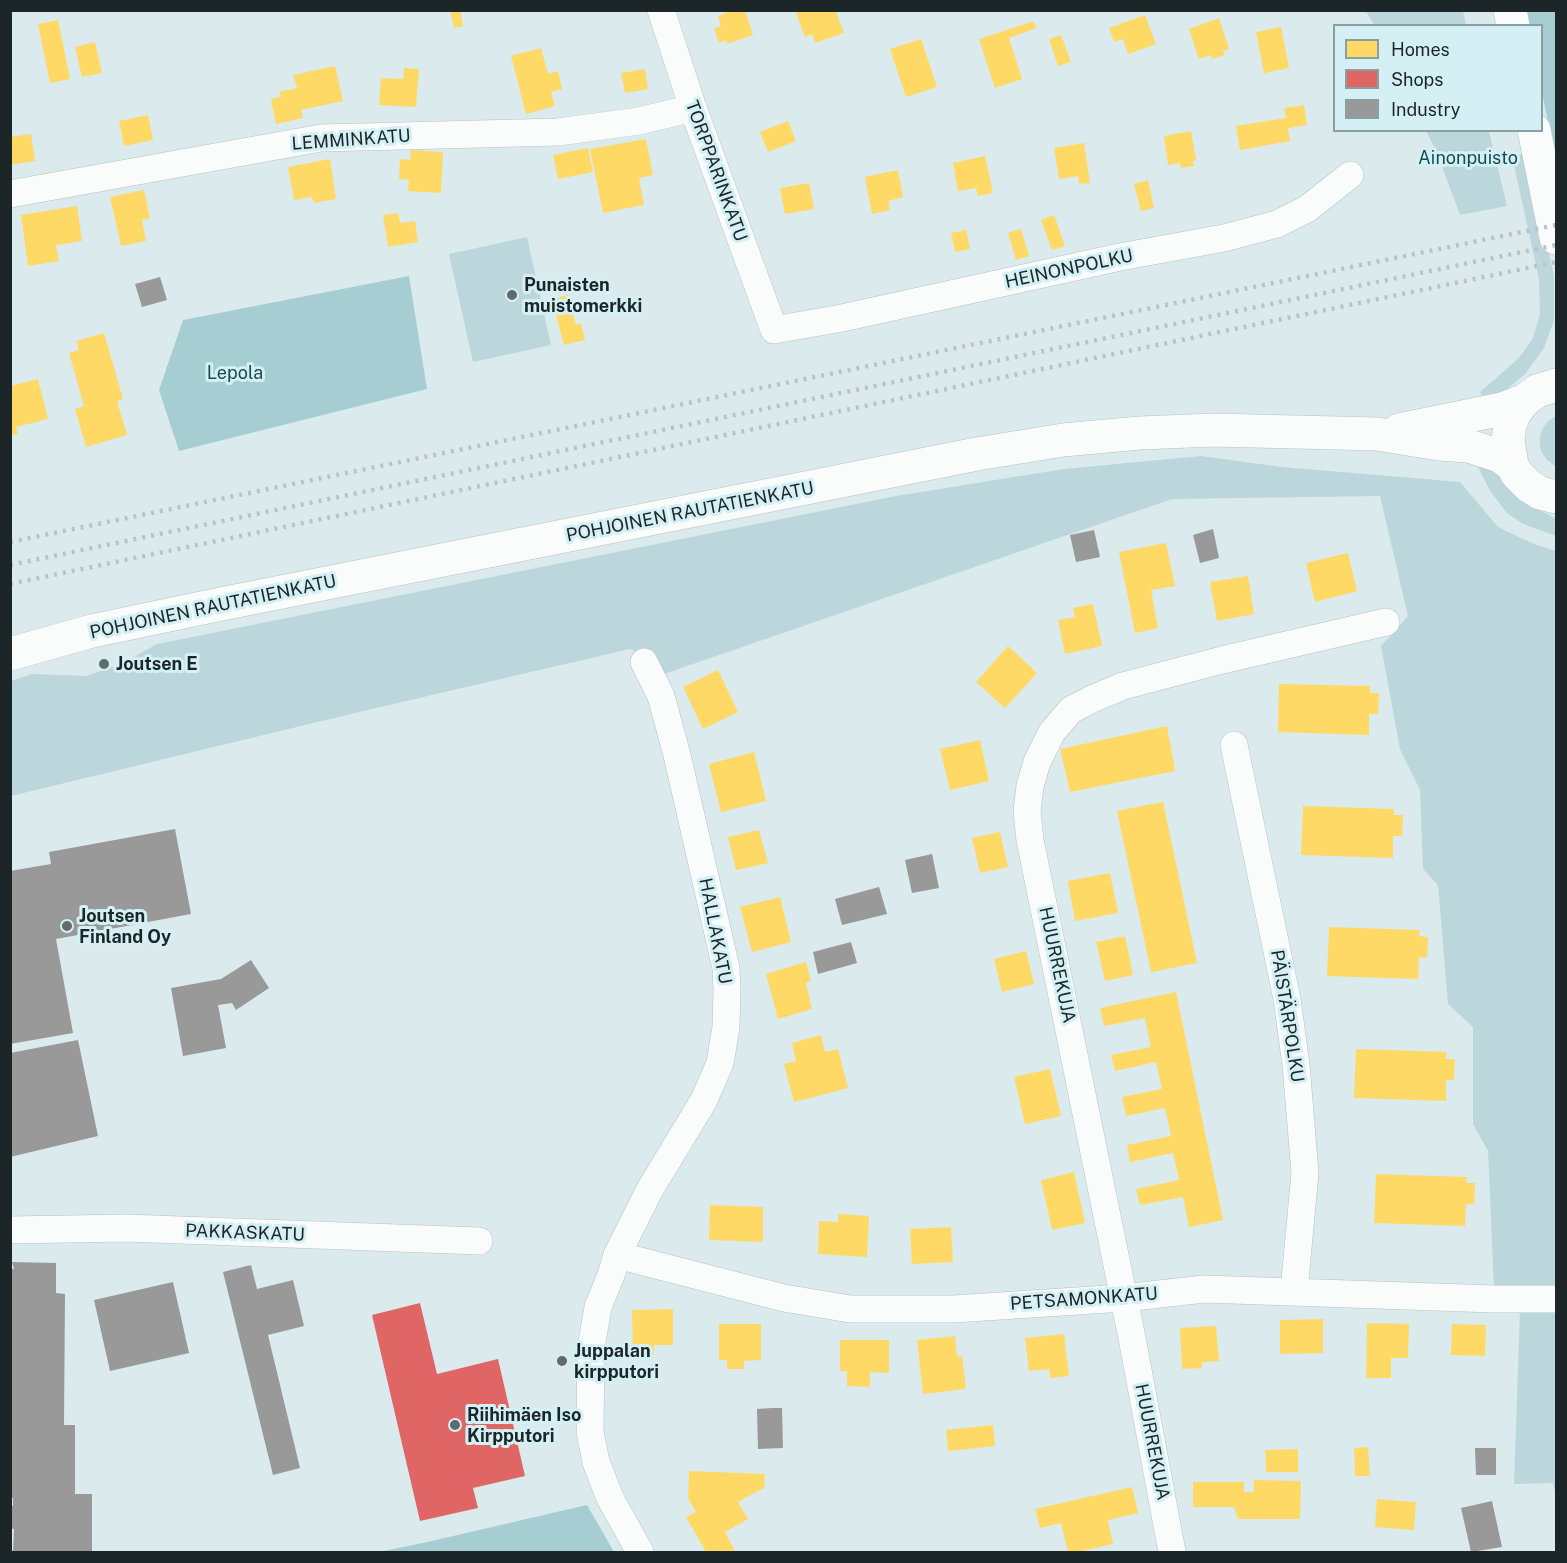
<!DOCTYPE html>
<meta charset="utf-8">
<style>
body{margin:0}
#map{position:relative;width:1567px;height:1563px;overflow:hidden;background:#dbeaed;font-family:"Public Sans",sans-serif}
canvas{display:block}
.frame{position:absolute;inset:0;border:12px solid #1c2628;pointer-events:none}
.legend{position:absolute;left:1333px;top:24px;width:210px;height:108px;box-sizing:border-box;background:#d4f0f4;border:2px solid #8a9fa2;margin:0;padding:8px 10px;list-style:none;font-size:18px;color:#1c2628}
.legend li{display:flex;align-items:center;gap:12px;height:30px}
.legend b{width:30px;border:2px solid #8a9fa2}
</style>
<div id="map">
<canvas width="1567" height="1563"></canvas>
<div class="frame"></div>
<ul class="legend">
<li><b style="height:16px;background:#ffd966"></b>Homes</li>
<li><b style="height:16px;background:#e06666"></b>Shops</li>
<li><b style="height:16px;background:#999"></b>Industry</li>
</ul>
</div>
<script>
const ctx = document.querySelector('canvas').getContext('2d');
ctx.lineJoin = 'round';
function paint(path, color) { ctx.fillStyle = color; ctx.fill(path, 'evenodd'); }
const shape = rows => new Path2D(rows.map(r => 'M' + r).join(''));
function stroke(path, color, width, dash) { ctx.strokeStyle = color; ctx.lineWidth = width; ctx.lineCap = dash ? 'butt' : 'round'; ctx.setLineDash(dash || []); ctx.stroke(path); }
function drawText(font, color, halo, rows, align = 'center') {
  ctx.font = font + ' "Public Sans",sans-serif'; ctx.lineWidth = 6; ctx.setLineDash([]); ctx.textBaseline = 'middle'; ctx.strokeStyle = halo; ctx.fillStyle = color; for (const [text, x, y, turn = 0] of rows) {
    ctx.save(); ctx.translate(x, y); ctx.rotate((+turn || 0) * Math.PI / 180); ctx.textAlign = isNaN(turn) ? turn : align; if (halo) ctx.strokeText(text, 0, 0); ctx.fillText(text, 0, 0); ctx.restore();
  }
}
const green = shape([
 [1362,11,1463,11,1466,25,1374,25,1368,14],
 [1426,131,1489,131,1507,206,1460,215,1437,153],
 [1527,153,1554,276,1554,320,1544,348,1525,374,1506,390,1484,400,1480,392,1518,359,1532,340,1540,315,1539,279,1512,156],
 [527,237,551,345,473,362,449,254],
 [1556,416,1556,467,1547,460,1542,453,1540,445,1540,436,1543,428,1548,421],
 [1201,456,1282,467,1460,482,1498,527,1534,544,1556,551,1556,1288,1494,1288,1488,1151,1473,1124,1473,1027,1448,1004,1438,885,1423,869,1420,790,1400,749,1381,646,1408,616,1380,496,1172,499,664,674,656,661,630,649,359,712,11,796,11,681,32,674,86,676,121,664,157,644,896,496,1064,469],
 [1476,456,1538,509,1556,519,1556,536,1523,524,1507,513,1490,491,1479,469],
 [1520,1310,1556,1311,1556,1497,1553,1483,1514,1484]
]);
const forest = shape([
 [1524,11,1556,11,1556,163,1542,92,1542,26,1527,25],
 [409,276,427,389,179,451,159,390,183,320],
 [587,1505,614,1552,379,1552,423,1543]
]);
const homes = shape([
 [450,10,460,10,463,26,454,28],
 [733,10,745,10,753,35,727,44,726,40,719,43,714,29,721,26,718,16],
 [802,10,835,10,844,33,815,43,812,34,805,37,796,13],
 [1145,15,1156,44,1128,54,1123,39,1114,42,1109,28],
 [1219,18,1229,49,1223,51,1225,55,1212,59,1211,55,1199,59,1189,29],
 [58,20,70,79,50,83,38,24],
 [1034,21,1036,28,1009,38,1022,79,995,88,979,39],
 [1281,27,1289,68,1264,73,1256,32],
 [1061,35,1071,62,1058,66,1049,39],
 [921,39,937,87,906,97,890,49],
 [95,42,102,73,82,77,75,47],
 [541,48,548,74,558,71,562,89,551,92,555,106,526,114,511,56],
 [335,66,343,101,301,110,303,118,276,124,271,99,281,97,279,92,297,88,293,75],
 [404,68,419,69,416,107,379,105,381,78,403,79],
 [645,69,648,89,625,93,621,73],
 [1304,105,1307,125,1288,128,1290,141,1240,150,1236,126,1286,118,1284,108],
 [148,115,153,140,124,146,119,121],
 [788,121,796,141,768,152,760,132],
 [1191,131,1196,160,1193,161,1194,166,1181,168,1180,163,1168,165,1164,136],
 [31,134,35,161,10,165,10,137],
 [646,139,653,175,639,178,644,205,603,213,590,149],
 [1084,143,1090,183,1079,184,1078,176,1059,179,1054,148],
 [588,148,593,172,558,179,553,155],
 [411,150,443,152,441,193,408,191,409,180,399,179,400,159,410,160],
 [985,156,993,193,978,196,976,188,958,191,953,163],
 [330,159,336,199,314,203,312,197,294,200,288,167],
 [898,170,903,197,888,201,890,210,872,214,865,177],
 [1148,180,1154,208,1141,211,1134,184],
 [809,183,814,209,785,214,780,188],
 [144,190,150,218,142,220,146,241,121,246,110,197],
 [77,206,82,241,56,245,59,261,28,266,21,215],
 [398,213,400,223,415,221,418,242,388,247,383,215],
 [1054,215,1065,246,1052,250,1041,220],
 [1021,229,1029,256,1016,260,1008,233],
 [966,230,970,249,955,252,951,233],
 [568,295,576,325,581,323,585,340,564,345,552,299],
 [104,333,123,399,117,401,127,435,86,447,75,409,84,406,69,353,79,350,76,341],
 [38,379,48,419,16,427,18,434,10,436,10,386],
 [1166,543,1175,586,1151,590,1158,628,1135,633,1119,552],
 [1348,553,1357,591,1315,602,1306,563],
 [1248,576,1254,614,1217,621,1210,582],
 [1093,604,1102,646,1065,654,1058,620,1075,617,1073,608],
 [1008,646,1037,673,1005,708,976,682],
 [718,670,738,712,703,729,683,687],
 [1279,684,1370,686,1370,693,1379,693,1378,714,1369,714,1369,735,1278,732],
 [1167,726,1175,771,1070,792,1060,749],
 [980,740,989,781,950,790,940,749],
 [754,752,766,801,721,812,709,764],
 [1163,802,1197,963,1151,972,1117,811],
 [1303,806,1394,809,1394,815,1403,815,1402,836,1393,836,1393,858,1301,855],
 [759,830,768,863,736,870,728,837],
 [1000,832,1008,867,980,873,972,838],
 [1110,873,1118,913,1075,921,1068,881],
 [780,897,791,942,752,952,740,907],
 [1329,927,1420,930,1419,936,1428,937,1427,958,1419,957,1418,979,1327,976],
 [1125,936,1133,975,1105,981,1096,942],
 [1026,951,1034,984,1002,992,994,959],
 [806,962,811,981,806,983,812,1009,778,1019,766,974],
 [1176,992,1223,1220,1189,1227,1183,1197,1140,1205,1136,1189,1179,1180,1173,1153,1130,1162,1127,1145,1171,1136,1165,1108,1126,1116,1122,1097,1162,1089,1156,1062,1115,1071,1111,1055,1151,1047,1145,1018,1104,1026,1100,1008],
 [821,1035,825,1052,838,1049,848,1088,794,1102,784,1064,796,1061,792,1043],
 [1356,1049,1447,1052,1446,1059,1455,1059,1454,1080,1446,1080,1446,1101,1354,1098],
 [1050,1069,1061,1116,1025,1124,1014,1077],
 [1074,1172,1085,1223,1052,1230,1041,1180],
 [1376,1174,1467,1177,1466,1183,1475,1183,1474,1204,1466,1204,1465,1226,1374,1223],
 [710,1205,763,1207,763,1242,709,1240],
 [838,1214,869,1216,867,1257,818,1254,819,1221,838,1222],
 [951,1227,953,1262,912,1264,910,1229],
 [673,1309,673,1345,654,1345,654,1355,633,1356,632,1310],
 [1323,1319,1323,1353,1280,1354,1280,1320],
 [1367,1323,1409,1324,1408,1358,1391,1358,1391,1378,1366,1378],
 [719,1324,761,1324,761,1360,744,1361,744,1369,727,1369,727,1360,719,1360],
 [1452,1324,1486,1325,1485,1356,1451,1355],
 [1216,1326,1219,1361,1202,1362,1202,1368,1182,1369,1180,1328],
 [1064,1334,1069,1376,1050,1378,1049,1369,1029,1371,1025,1338],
 [955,1336,957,1357,962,1356,966,1389,923,1394,917,1340],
 [840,1340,889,1340,889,1373,870,1372,870,1387,847,1386,847,1371,840,1371],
 [993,1425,995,1446,948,1451,946,1430],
 [1368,1447,1370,1476,1355,1476,1354,1448],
 [1298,1449,1298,1472,1266,1472,1265,1450],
 [689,1471,765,1474,764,1488,738,1502,748,1519,725,1532,735,1551,706,1552,686,1517,696,1512,688,1498],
 [1254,1480,1301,1481,1300,1519,1238,1519,1234,1507,1193,1507,1193,1482,1244,1482,1244,1492,1254,1492],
 [1132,1487,1138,1513,1108,1520,1113,1544,1078,1552,1068,1552,1061,1523,1040,1528,1035,1509],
 [1377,1499,1416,1502,1414,1530,1375,1527]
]);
const shops = shape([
 [420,1303,437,1374,498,1359,525,1476,473,1488,478,1508,420,1521,372,1315]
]);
const industry = shape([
 [160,277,167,300,142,307,135,284],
 [1213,529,1219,558,1200,563,1193,535],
 [1094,530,1100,557,1076,562,1070,535],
 [175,829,191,914,56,939,73,1033,10,1044,10,871,51,864,49,852],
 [932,854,939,888,912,893,905,860],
 [879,887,887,914,842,925,835,899],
 [851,942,857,963,818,974,813,952],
 [251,960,269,988,236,1010,232,1003,218,1005,226,1048,183,1056,171,988,221,979],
 [78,1040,98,1136,10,1157,10,1053],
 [12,1262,56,1263,56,1293,65,1294,64,1425,75,1425,75,1494,92,1494,92,1552,13,1552,14,1529,10,1528,10,1506,13,1506,13,1498,10,1498,10,1269,14,1269],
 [251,1265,257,1289,293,1280,304,1326,268,1335,300,1468,273,1475,223,1272],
 [173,1282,189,1353,110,1371,94,1300],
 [772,1408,782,1408,783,1448,758,1449,757,1409],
 [1475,1448,1496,1448,1496,1475,1476,1475],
 [1492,1501,1502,1547,1471,1552,1461,1508]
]);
const street = shape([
 [661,10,693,108,774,330,842,318,1120,257,1224,238,1277,224,1307,209,1350,175],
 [10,194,321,138,558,132,639,121,693,108],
 [1234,745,1287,999,1296,1065,1305,1173,1294,1291],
 [10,1230,126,1228,479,1241],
 [617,1255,784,1298,850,1309,954,1309,1124,1298,1204,1289,1494,1299,1556,1299],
 [640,1552,610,1498,596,1462,590,1432,591,1348,598,1307,611,1275,617,1255,649,1191,704,1100,720,1063,726,1027,727,990,726,968,677,755,661,696,644,662],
 [1172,1552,1132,1338,1030,840,1027,811,1030,786,1037,762,1052,732,1071,710,1092,699,1123,686,1222,660,1386,622]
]);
const secondary = shape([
 [1510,10,1513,26],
 [1534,130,1556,238],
 [1556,385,1537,391,1525,400,1515,412,1510,425,1508,440,1512,465,1517,474,1529,486,1540,493,1556,497],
 [1399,430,1502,409,1525,400],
 [10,654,92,631,221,604,977,454,1063,440,1140,433,1214,430,1377,434,1439,444,1469,446,1500,456,1512,465]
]);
const rail = shape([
 [10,542,1556,225],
 [10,565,1556,245],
 [10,584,1556,262]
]);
const markers = [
 [512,295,6,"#5f6b6d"],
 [104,664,6,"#5f6b6d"],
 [67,926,6,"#5f6b6d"],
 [562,1361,6,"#5f6b6d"],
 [455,1425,6,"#5f6b6d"]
];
const streetNames = [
 ["LEMMINKATU",351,140,-4],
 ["TORPPARINKATU",716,171,70],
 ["HEINONPOLKU",1069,269,-12],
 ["POHJOINEN RAUTATIENKATU",690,512,-11],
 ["POHJOINEN RAUTATIENKATU",213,607,-12],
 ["HALLAKATU",715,931,79],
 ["HUURREKUJA",1057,965,78],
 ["PÄISTÄRPOLKU",1287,1016,81],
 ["PAKKASKATU",245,1233,2],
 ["PETSAMONKATU",1084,1299,-4],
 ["HUURREKUJA",1152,1442,79]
];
const parkNames = [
 ["Ainonpuisto",1468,158],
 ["Lepola",235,373]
];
const poiNames = [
 ["Punaisten",524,285],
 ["muistomerkki",524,306],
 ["Joutsen E",116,664],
 ["Joutsen",79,916],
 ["Finland Oy",79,937],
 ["Juppalan",574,1351],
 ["kirpputori",574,1372],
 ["Riihimäen Iso",467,1415],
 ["Kirpputori",467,1436]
];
paint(green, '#bcd7db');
paint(forest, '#a6cdd2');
paint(homes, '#ffd966');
paint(shops, '#e06666');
paint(industry, '#999');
stroke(street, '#b5c1c3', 28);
stroke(secondary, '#b5c1c3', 34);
stroke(street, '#fafcfc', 27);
stroke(secondary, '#fafcfc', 33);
stroke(rail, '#bec2c2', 4.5, [3, 6]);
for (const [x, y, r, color] of markers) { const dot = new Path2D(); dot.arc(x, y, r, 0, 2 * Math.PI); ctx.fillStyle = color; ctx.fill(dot); stroke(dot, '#d4f0f4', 2); }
drawText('18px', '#1c2628', '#d4f0f4', streetNames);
drawText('18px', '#184c52', '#d4f0f4', parkNames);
drawText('bold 18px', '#1c2628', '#d4f0f4', poiNames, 'left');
</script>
